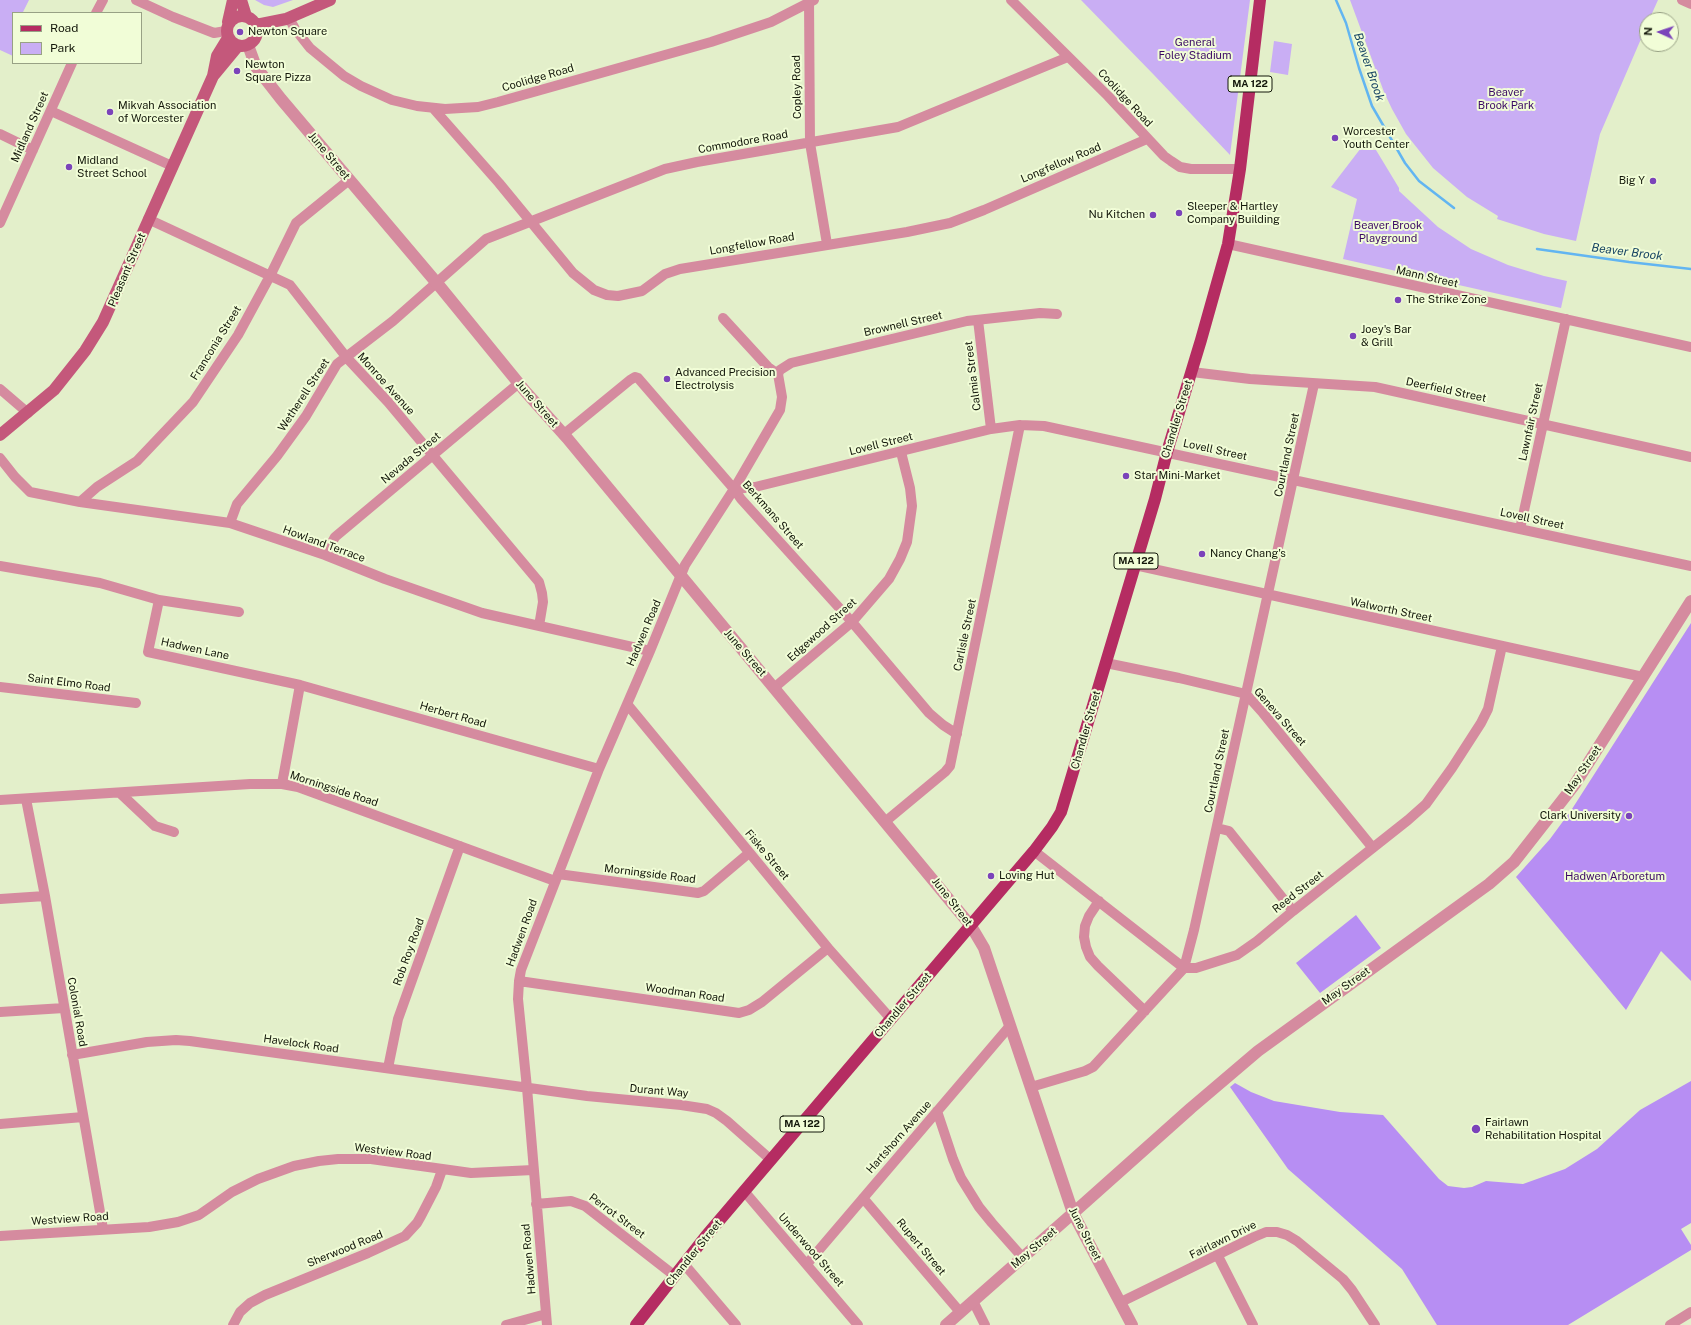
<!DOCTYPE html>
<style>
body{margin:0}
#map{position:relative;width:1691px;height:1325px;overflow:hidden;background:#e3efca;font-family:"Public Sans",sans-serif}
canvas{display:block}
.legend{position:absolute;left:12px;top:12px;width:130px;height:52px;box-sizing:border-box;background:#f1fdd7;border:1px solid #98a185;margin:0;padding:5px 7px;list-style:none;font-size:12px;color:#13170a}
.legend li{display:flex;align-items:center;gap:8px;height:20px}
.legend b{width:20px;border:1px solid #98a185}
.north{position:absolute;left:1639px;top:12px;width:40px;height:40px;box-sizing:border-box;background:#f1fdd7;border:1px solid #98a185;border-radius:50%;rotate:273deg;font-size:11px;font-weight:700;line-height:16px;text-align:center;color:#13170a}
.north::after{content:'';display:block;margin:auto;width:14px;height:18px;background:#7b43ba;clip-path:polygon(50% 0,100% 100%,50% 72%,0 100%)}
</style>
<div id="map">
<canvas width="1691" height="1325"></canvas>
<ul class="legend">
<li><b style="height:5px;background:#b52c62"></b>Road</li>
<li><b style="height:11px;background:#c9aef4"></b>Park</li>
</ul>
<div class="north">N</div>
</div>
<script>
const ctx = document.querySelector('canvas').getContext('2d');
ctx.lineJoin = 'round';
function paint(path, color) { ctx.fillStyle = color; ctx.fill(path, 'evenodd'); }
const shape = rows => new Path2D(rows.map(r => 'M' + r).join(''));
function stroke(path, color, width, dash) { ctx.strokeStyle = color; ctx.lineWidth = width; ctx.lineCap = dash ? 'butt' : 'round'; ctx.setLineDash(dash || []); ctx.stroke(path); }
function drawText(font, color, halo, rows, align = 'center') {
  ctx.font = font + ' "Public Sans",sans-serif'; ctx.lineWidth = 4; ctx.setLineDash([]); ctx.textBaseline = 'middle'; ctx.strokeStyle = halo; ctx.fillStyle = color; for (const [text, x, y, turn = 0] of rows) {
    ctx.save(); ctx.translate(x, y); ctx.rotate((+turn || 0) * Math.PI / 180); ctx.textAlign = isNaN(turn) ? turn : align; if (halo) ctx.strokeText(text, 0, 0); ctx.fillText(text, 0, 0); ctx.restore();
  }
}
const green = shape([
 [0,0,29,0,23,12,25,13,13,13,13,56,0,50],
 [255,0,293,0,273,7,264,5],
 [1081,0,1250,0,1230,155,1154,75],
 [1350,0,1658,0,1649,20,1647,20,1647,25,1600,134,1576,241,1544,234,1497,219,1498,216,1467,197,1433,168,1406,134,1392,109,1384,92],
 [1274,41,1292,44,1288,75,1270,72],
 [1364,144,1368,150,1376,150,1399,188,1399,191,1438,227,1471,249,1508,265,1544,276,1567,281,1561,308,1343,259,1357,199,1331,187]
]);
const forest = shape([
 [1691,623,1691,981,1661,951,1626,1010,1516,877,1550,839,1572,809],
 [1356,915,1381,948,1320,993,1296,963],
 [1691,1081,1691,1223,1681,1229,1691,1245,1691,1250,1568,1325,1437,1325,1402,1269,1288,1169,1230,1087,1235,1083,1251,1092,1274,1101,1340,1112,1383,1115,1439,1179,1448,1186,1464,1188,1472,1187,1486,1181,1523,1184,1565,1169,1597,1149,1640,1110]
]);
const stream = shape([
 [1336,0,1346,23,1359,68,1372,106,1405,163,1419,181,1454,208],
 [1537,249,1629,262,1691,269]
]);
const minor = shape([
 [136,0,173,17,214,33,226,31],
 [809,0,810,143,827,244],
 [1011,0,1108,96,1164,156,1171,161,1180,167,1191,169,1240,169],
 [1682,0,1691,4],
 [96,13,103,0],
 [289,18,295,29,310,48,344,76,361,86,392,100,417,106,445,109,478,107,498,102,711,42,771,22,814,0],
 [433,108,499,183,573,273,594,290,607,295,618,296,642,291,665,274,680,269,907,232,950,223,984,210,1147,139],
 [51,111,172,166],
 [0,134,33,150],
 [148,219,290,285,347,358,388,402,539,582,542,593,543,602,539,626],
 [0,223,72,63],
 [1228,244,1691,347],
 [723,318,768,367,778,374],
 [978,320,991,429],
 [1192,372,1250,379,1375,387,1691,457],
 [0,389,28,413],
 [564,434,630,380,635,377,638,378,734,489,741,499,852,622,929,713,943,725,957,734],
 [0,458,15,477,30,492,80,502,230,523,325,555,385,579,482,613,650,651],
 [734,489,755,487,991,429,1020,425,1044,426,1691,566],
 [80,502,97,487,137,461,193,402,238,335,270,276,296,223,349,180],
 [230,523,237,504,277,456,306,416,337,364,393,321,486,239,665,169,697,162,898,127,1068,57],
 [1520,529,1566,319],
 [325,555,335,537,519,383],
 [1135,565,1643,677],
 [0,566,100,583,159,600,148,652,300,685,282,784],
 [159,600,239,612],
 [1106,663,1179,678,1246,694,1263,713,1372,847],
 [300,685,599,769],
 [0,687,136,703],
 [775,687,852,622,889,579,900,559,907,542,912,506,910,488,901,452],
 [627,704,828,948,891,1019],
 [120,793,155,826,174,832],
 [26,799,45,896,103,1229],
 [0,800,250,784,282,784,298,787,555,881],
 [886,821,945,772,950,766,1020,425],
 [1217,828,1229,831,1293,911],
 [1034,851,1184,968,1196,968,1237,955,1257,941,1293,911,1408,820,1426,804,1452,768,1481,723,1488,709,1502,646],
 [558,874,698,893,704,891,749,853],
 [0,899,45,896],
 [1099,901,1089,916,1085,926,1084,937,1086,947,1090,957,1098,966,1145,1011],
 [519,981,739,1013,749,1010,762,1002,828,948],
 [0,1012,64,1008],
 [72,1055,147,1042,176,1040,190,1041,587,1096,681,1105,707,1109,716,1113,727,1121,771,1160],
 [388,1068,398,1019,460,846],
 [1031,1087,1085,1071,1093,1067,1184,968,1194,930,1314,384],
 [937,1111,953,1159,961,1178,979,1207,992,1223,1023,1258],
 [0,1124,83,1117],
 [744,1191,858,1325],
 [863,1198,960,1312],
 [536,1204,571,1201,585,1206,675,1276],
 [0,1236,149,1227,178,1222,199,1215,232,1192,258,1179,294,1166,319,1161,338,1159,371,1159,471,1173,533,1170],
 [1218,1256,1253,1325],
 [684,1264,736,1325],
 [807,1264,1009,1027],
 [973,1301,985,1325],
 [1121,1302,1254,1237,1266,1232,1277,1232,1287,1235,1297,1241,1343,1279,1352,1290,1375,1325],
 [233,1325,240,1312,250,1303,265,1295,368,1253,405,1236,417,1223,421,1216,436,1187,442,1170],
 [506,1325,546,1314],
 [547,1325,527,1088,518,999,519,981,521,970,599,769,650,651,685,565,734,489,780,410,782,397,778,374,780,370,791,363,967,321,1040,313,1057,314],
 [1670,1325,1691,1312]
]);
const tertiary = shape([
 [248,45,256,67,281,99,441,288,525,391,567,438,971,926,984,948,1073,1213,1132,1325],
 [946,1325,1080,1207,1191,1108,1258,1051,1489,884,1514,862,1575,784,1691,601]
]);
const secondary = shape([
 [241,0,246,16],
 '227 31a15 15 0 1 1 30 0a15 15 0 1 1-30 0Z',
 [228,22,233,0],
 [256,25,286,19,330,0],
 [214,75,238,46],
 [0,435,54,390,85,351,103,322,213,76,217,56,228,38]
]);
const primary = shape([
 [636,1325,706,1236,1034,851,1052,827,1061,812,1155,499,1167,452,1201,340,1228,244,1240,169,1260,0]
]);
const markers = [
 [240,32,4,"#7b43ba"],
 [237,71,4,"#7b43ba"],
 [110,112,4,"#7b43ba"],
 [1335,138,4,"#7b43ba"],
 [69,167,4,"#7b43ba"],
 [1653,181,4,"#7b43ba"],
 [1179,213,4,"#7b43ba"],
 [1153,215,4,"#7b43ba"],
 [1398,300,4,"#7b43ba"],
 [1353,336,4,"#7b43ba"],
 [667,379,4,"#7b43ba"],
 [1126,476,4,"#7b43ba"],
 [1202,554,4,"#7b43ba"],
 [1629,816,4,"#7b43ba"],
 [991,876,4,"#7b43ba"],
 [1476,1129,5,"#7b43ba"]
];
const shields = [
 [1250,84,44],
 [1136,561,44],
 [802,1124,44]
];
const shieldNames = [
 ["MA 122",1250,84],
 ["MA 122",1136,561],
 ["MA 122",802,1124]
];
const poiNames = [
 ["Newton Square",248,32],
 ["Newton",245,65],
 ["Square Pizza",245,78],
 ["Mikvah Association",118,106],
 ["of Worcester",118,119],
 ["Worcester",1343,132],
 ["Youth Center",1343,145],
 ["Midland",77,161],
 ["Street School",77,174],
 ["Big Y",1645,181,"right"],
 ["Sleeper & Hartley",1187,207],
 ["Company Building",1187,220],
 ["Nu Kitchen",1145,215,"right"],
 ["The Strike Zone",1406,300],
 ["Joey's Bar",1361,330],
 ["& Grill",1361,343],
 ["Advanced Precision",675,373],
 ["Electrolysis",675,386],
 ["Star Mini-Market",1134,476],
 ["Nancy Chang's",1210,554],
 ["Clark University",1621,816,"right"],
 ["Loving Hut",999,876],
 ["Fairlawn",1485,1123],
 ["Rehabilitation Hospital",1485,1136]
];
const parkNames = [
 ["General",1195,43],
 ["Foley Stadium",1195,56],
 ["Beaver",1506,93],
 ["Brook Park",1506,106],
 ["Beaver Brook",1388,226],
 ["Playground",1388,239],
 ["Hadwen Arboretum",1615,877]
];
const streetNames = [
 ["Coolidge Road",538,78,-16],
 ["Copley Road",797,87,-91],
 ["Coolidge Road",1125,98,47],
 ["Midland Street",30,127,-66],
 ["Commodore Road",743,142,-10],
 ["June Street",329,156,50],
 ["Longfellow Road",1061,163,-23],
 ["Longfellow Road",752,244,-10],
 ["Pleasant Street",127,270,-67],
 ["Mann Street",1427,277,13],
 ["Brownell Street",903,324,-13],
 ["Franconia Street",216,343,-58],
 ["Calmia Street",973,376,-97],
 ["Monroe Avenue",386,384,48],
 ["Deerfield Street",1446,390,12],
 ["Wetherell Street",304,395,-57],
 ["June Street",537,404,49],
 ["Chandler Street",1177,419,-73],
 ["Lawnfair Street",1531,422,-78],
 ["Lovell Street",881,444,-14],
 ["Lovell Street",1215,450,12],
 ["Courtland Street",1287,455,-78],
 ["Nevada Street",411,458,-40],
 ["Berkmans Street",773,515,49],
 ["Lovell Street",1532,519,12],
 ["Howland Terrace",324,544,20],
 ["Walworth Street",1391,610,12],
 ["Edgewood Street",822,630,-42],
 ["Hadwen Road",644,633,-67],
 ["Carlisle Street",965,635,-78],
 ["Hadwen Lane",195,649,12],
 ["June Street",745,653,49],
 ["Saint Elmo Road",69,683,7],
 ["Herbert Road",453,715,16],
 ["Geneva Street",1280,717,49],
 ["Chandler Street",1086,730,-74],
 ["May Street",1583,770,-56],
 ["Courtland Street",1217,771,-78],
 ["Morningside Road",334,789,18],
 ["Fiske Street",767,855,50],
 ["Morningside Road",650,874,7],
 ["Reed Street",1298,892,-38],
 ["June Street",952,902,52],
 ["Hadwen Road",522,933,-70],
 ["Rob Roy Road",409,952,-70],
 ["May Street",1346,986,-36],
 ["Woodman Road",685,993,8],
 ["Chandler Street",903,1005,-50],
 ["Colonial Road",77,1012,80],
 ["Havelock Road",301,1044,8],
 ["Durant Way",659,1091,5],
 ["Hartshorn Avenue",899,1137,-49],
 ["Westview Road",393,1152,7],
 ["Perrot Street",617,1216,37],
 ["Westview Road",70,1219,-4],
 ["June Street",1085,1234,63],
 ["Fairlawn Drive",1223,1240,-26],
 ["Rupert Street",921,1247,50],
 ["May Street",1034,1248,-41],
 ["Sherwood Road",345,1249,-22],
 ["Underwood Street",811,1250,49],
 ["Chandler Street",694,1253,-51],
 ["Hadwen Road",529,1259,-95]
];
const waterNames = [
 ["Beaver Brook",1369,67,71],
 ["Beaver Brook",1627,252,7]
];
paint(green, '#c9aef4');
paint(forest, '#b78ef3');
stroke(stream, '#62b5f1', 2.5);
stroke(minor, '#d58b9f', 10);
stroke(tertiary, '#d58b9f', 12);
stroke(secondary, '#c4587b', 12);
stroke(primary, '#b52c62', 12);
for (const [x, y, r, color] of markers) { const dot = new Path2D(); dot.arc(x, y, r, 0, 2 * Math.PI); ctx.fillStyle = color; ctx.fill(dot); stroke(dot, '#f1fdd7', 1.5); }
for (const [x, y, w] of shields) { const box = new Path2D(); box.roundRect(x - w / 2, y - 8, w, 16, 3); ctx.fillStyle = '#f1fdd7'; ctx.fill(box); stroke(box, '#13170a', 1); }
drawText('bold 10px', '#13170a', null, shieldNames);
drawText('11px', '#13170a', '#f1fdd7', poiNames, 'left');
drawText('11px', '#3b0965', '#f1fdd7', parkNames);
drawText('11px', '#13170a', '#f1fdd7', streetNames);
drawText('italic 12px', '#174463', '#f1fdd7', waterNames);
</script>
